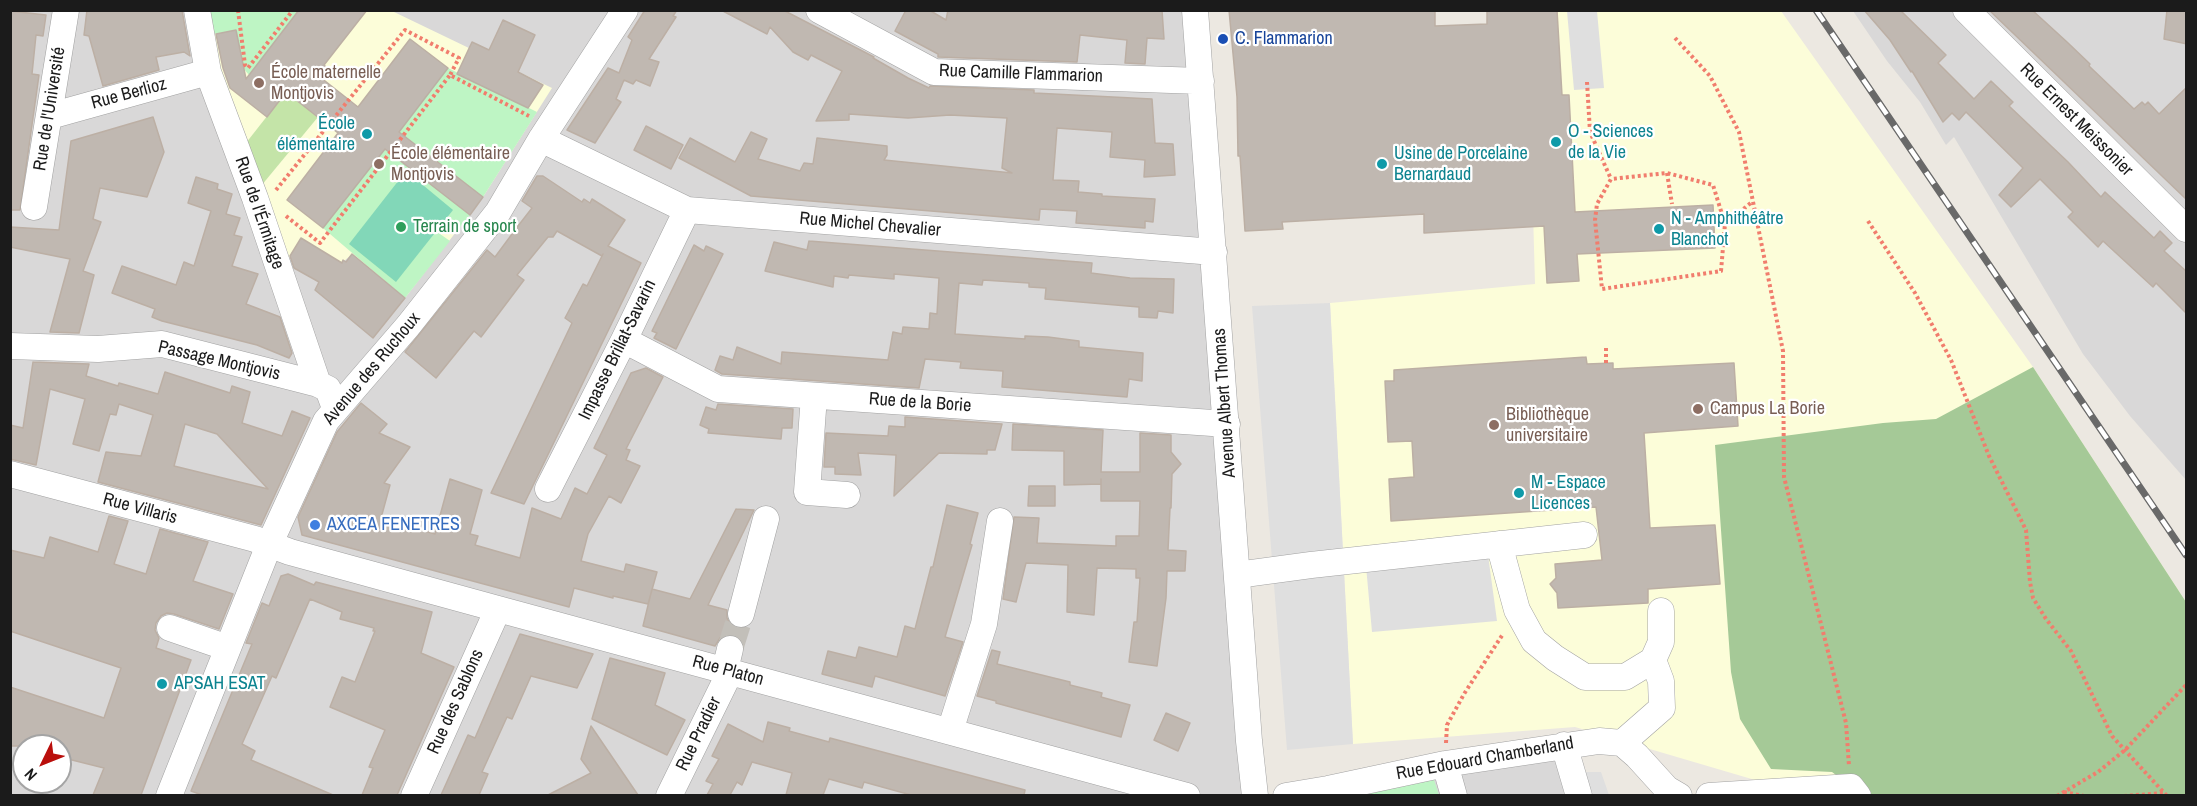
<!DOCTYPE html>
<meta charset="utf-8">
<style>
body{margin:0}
#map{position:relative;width:2197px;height:806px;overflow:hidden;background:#ece8e1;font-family:"Archivo Narrow",sans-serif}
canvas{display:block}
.frame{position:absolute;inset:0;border:12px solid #1b1b1b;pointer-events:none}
.north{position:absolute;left:12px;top:734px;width:60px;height:60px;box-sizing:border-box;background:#fff;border:2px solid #a4a4a4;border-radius:50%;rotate:227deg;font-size:16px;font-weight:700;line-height:24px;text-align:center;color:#1b1b1b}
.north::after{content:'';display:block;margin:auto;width:21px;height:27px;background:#ba0f0c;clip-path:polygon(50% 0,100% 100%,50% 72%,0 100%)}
</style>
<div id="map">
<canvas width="2197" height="806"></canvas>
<div class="frame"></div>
<div class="north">N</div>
</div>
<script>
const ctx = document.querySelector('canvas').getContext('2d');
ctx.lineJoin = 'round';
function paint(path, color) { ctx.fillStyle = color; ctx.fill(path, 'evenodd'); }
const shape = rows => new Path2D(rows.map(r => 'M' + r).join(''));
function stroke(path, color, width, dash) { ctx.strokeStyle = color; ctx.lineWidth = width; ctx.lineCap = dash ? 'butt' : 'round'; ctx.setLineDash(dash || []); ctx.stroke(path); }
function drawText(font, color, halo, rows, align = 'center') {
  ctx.font = font + ' "Archivo Narrow",sans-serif'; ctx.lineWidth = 4.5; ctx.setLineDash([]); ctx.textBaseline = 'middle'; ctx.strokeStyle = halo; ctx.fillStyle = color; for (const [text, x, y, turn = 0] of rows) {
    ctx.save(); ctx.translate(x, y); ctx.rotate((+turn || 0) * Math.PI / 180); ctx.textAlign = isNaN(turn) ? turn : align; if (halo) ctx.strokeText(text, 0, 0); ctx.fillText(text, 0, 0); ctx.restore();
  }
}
const residential = shape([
 [10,11,1195,11,1255,795,11,795],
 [24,746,60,746,60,782,24,782],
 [1853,11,2186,11,2186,480,2130,416,2083,354,1954,137,1946,145,1920,102,1887,61],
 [1564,745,1579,796,1286,796]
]);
const education = shape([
 [208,11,392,11,552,88,483,197,405,298,352,254,342,263,301,238,288,260,222,75],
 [1523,11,1781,11,2033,367,2186,602,2186,795,1806,795,1575,727,1353,744,1330,303,1535,284,1531,140]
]);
const grass = shape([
 [286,92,318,117,261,186,246,143]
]);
const forest = shape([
 [2033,367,2186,602,2186,795,1863,795,1832,772,1771,769,1740,719,1731,672,1715,445,1883,423,1936,419]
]);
const park = shape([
 [208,11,299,11,249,75,244,69,236,30,214,34],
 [448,68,537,112,483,197,419,147,406,164,470,215,457,231,446,224,440,234,450,241,405,298,323,228],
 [1434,780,1439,795,1355,796]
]);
const pitch = shape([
 [406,171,453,210,396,282,349,244]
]);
const parking = shape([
 [1567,11,1597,11,1604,88,1574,90],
 [1330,303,1353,744,1287,750,1252,306],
 [1488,555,1497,621,1372,632,1366,566],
 [1583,772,1601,772,1609,795,1590,795]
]);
const building = shape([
 [87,10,182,10,190,56,184,52,156,57,159,70,103,86,89,36,84,35,87,10],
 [299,10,367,10,324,65,327,68,320,77,358,107,410,39,448,68,399,132,483,197,470,215,385,149,323,228,287,200,338,133,286,92,267,117,230,88,223,68,216,34,236,30,246,79,299,10],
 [645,10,677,10,673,16,676,17,649,59,659,62,650,86,636,80,633,84,624,80,616,99,621,102,595,143,567,130,608,68,619,73,632,40,628,37,645,10],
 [721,10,783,10,874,57,873,58,908,78,929,88,930,86,1034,90,1034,93,1152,99,1155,143,1173,144,1175,175,1144,177,1145,160,1110,157,1112,132,1057,128,1053,180,1079,181,1078,192,1102,194,1102,196,1155,199,1153,222,1145,221,1145,228,1076,223,1077,211,1040,209,1039,220,751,196,679,158,690,138,735,162,751,132,767,139,758,159,800,171,804,163,813,164,817,138,887,146,887,155,884,160,1012,173,1002,168,1007,118,950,115,908,118,849,114,849,120,816,121,842,71,811,55,808,60,793,52,770,27,767,34,721,10],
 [906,10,929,10,946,20,948,10,1162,10,1164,39,1147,38,1145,64,1125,63,1127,40,1080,35,1077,62,938,57,938,54,895,31,906,10],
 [1229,10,1435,10,1435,26,1487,24,1487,10,1557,10,1562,95,1569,95,1575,212,1713,205,1715,248,1577,254,1579,281,1547,283,1544,226,1424,233,1424,214,1282,222,1283,229,1245,231,1240,156,1238,156,1237,97,1229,10],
 [1864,10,1900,10,1946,55,1938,63,1974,99,1991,81,2013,102,2009,106,2068,162,2101,197,2105,192,2154,238,2160,231,2172,243,2164,251,2187,272,2187,314,2156,283,2153,287,2103,241,2098,247,2068,217,2073,212,2040,179,2011,207,1999,195,2023,168,1966,112,1959,120,1952,113,1943,122,1912,71,1911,72,1890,40,1864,10],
 [1989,10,2032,10,2067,42,2090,64,2089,66,2134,109,2142,102,2145,105,2148,102,2159,114,2187,87,2187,200,1989,10],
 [2167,10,2187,10,2187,44,2164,39,2167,10],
 [10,11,46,15,43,36,36,35,32,74,39,75,20,210,10,210,10,11],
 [503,20,535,35,518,72,543,85,528,108,457,74,472,42,489,50,503,20],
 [153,117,164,152,147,197,100,188,93,219,101,222,83,271,94,275,79,333,50,332,70,259,10,247,10,227,59,230,71,141,153,117],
 [646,126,683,145,671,169,634,150,646,126],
 [537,176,543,176,582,202,584,199,590,203,592,199,625,220,608,246,641,263,524,504,491,493,572,323,565,318,583,284,587,286,603,254,602,256,557,231,553,237,548,237,517,275,524,280,481,337,474,331,436,378,405,352,487,250,495,257,518,226,532,208,522,201,537,176],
 [196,177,218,184,217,189,232,194,226,214,240,218,234,235,242,237,232,266,258,274,246,304,280,317,292,353,289,358,257,345,162,321,152,317,155,309,112,293,122,266,176,285,184,262,194,266,211,211,188,203,196,177],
 [301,238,342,263,343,260,346,262,352,254,405,298,373,338,315,290,319,282,294,268,290,256,301,238],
 [809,241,1092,263,1091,273,1130,278,1174,279,1173,313,1158,311,1157,318,1139,317,1139,307,1045,299,1046,288,1029,287,1029,283,983,280,982,285,959,283,955,334,1025,339,1025,336,1048,337,1079,341,1079,347,1143,353,1142,381,1129,379,1127,397,1002,387,1003,371,960,368,961,362,925,359,919,388,722,374,715,370,720,356,733,360,737,347,781,364,782,352,888,360,893,332,902,334,903,327,929,329,930,313,937,314,939,278,894,274,894,279,849,275,848,278,834,276,833,287,765,271,774,242,807,250,809,241],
 [694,245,704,251,706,246,723,254,676,349,654,338,657,333,652,331,694,245],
 [1586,357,1587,364,1613,363,1613,369,1734,363,1738,426,1644,433,1650,528,1715,525,1720,584,1648,589,1648,603,1558,608,1557,593,1550,584,1556,578,1555,564,1602,560,1596,507,1391,521,1389,479,1414,477,1412,441,1388,442,1385,381,1394,381,1394,370,1586,357],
 [33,362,89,364,86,376,118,386,119,383,158,394,165,372,230,393,232,386,250,392,242,423,282,436,292,411,310,418,261,525,98,482,106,452,141,456,153,415,119,404,116,415,110,414,99,451,73,444,85,399,50,389,36,465,10,459,10,425,23,428,33,362],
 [185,424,217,434,268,489,174,466,185,424],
 [646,368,663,377,626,449,630,450,626,460,640,466,621,503,609,496,588,534,581,561,624,572,626,564,657,572,648,604,613,596,613,598,574,588,569,607,302,535,298,517,337,432,361,403,387,424,379,433,410,447,384,483,390,485,381,518,435,534,450,479,482,490,470,534,478,536,475,545,520,558,532,508,561,519,575,488,587,494,607,455,594,448,631,373,646,368],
 [718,404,793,409,792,428,782,428,781,439,708,433,709,429,700,425,706,407,716,410,718,404],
 [905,417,1002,424,995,450,987,450,987,454,939,453,894,496,896,455,858,453,861,475,835,474,835,467,824,467,826,433,888,436,889,426,905,427,905,417],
 [1013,424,1103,430,1101,472,1140,472,1140,433,1171,435,1171,452,1181,464,1172,474,1171,508,1170,508,1168,550,1186,551,1185,571,1167,571,1166,598,1157,666,1129,662,1134,622,1137,622,1140,578,1136,578,1136,569,1097,568,1094,615,1067,612,1068,565,1026,563,1016,602,1003,599,1014,517,1039,518,1037,543,1116,546,1116,536,1139,536,1140,501,1101,501,1101,479,1101,484,1064,485,1064,451,1012,450,1013,424],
 [1029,486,1055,486,1055,506,1028,506,1029,486],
 [947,505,978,513,970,544,972,545,945,637,963,642,945,696,875,676,872,687,822,674,828,651,856,658,859,647,897,657,905,626,915,629,931,567,933,567,947,505],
 [736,509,754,510,708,605,727,610,727,618,731,625,738,629,746,628,742,641,734,635,726,635,720,638,715,646,643,626,652,589,690,599,736,509],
 [109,516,128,521,114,564,146,574,160,529,208,542,193,581,233,594,219,629,174,614,167,613,161,616,156,623,155,630,159,638,156,648,191,660,141,795,93,795,104,768,60,757,60,746,10,746,10,687,104,718,121,668,10,631,10,550,44,558,50,537,98,552,109,516],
 [288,574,314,585,316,582,432,612,421,653,454,667,397,795,362,795,373,768,369,767,385,730,330,707,342,677,355,682,375,631,373,631,374,628,340,619,342,612,310,599,276,678,272,676,242,744,255,751,251,760,333,795,202,795,191,791,252,644,246,643,262,603,269,606,281,576,288,574],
 [520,634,593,654,577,688,531,676,512,719,507,717,482,772,488,774,479,795,441,795,468,735,475,738,520,634],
 [992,650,1000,652,997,664,1070,682,1070,685,1102,693,1101,697,1130,705,1121,737,996,703,996,701,977,696,992,650],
 [610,658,665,673,655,705,685,720,667,755,592,719,610,658],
 [1166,713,1190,723,1178,751,1154,740,1166,713],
 [768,722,790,728,789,731,829,742,830,738,1025,790,1024,795,911,795,864,782,862,788,829,779,823,795,786,795,792,773,752,762,742,785,737,782,730,795,707,795,713,784,706,781,719,759,712,756,728,724,763,742,768,722],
 [591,726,638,795,548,795,591,773,581,759,591,726]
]);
const minorTunnel = shape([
 [730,649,741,614]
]);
const path = shape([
 [238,10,245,65,248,68,293,10],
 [1675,38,1710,76,1739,132,1783,351,1784,477,1846,723,1849,766],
 [1587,82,1590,132,1611,179,1597,204,1595,220,1602,289,1721,271,1725,224,1713,185,1667,173,1611,179],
 [1667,173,1672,204],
 [276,190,405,30,459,58,450,75],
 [286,216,320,243,450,75,529,116],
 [1868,221,1915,293,1951,360,1989,456,2026,530,2030,582,2033,598,2046,619,2071,651,2112,736,2167,796],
 [1725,224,1752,202],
 [1606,348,1606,363],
 [1446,743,1447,725,1464,694,1503,634],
 [2064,792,2084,796],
 [2057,796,2098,772,2125,750,2186,685],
 [2124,796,2163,793]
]);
const minor = shape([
 [197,10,208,72,255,198,318,384,328,389,335,408],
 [819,10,934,72,1201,81],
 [1195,10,1249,741,1255,796],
 [1966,10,2186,229],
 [50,116,208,72],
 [541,139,687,210,1214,252],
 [34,207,66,10],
 [624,340,718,389,1227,424],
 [10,346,98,349,162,344,318,384],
 [814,396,807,492,847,495],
 [10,474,255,539,290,552,498,609,1187,796],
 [548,489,624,340,687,210],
 [1499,544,1517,610,1534,641,1555,658,1585,677,1625,677,1653,660,1661,642,1661,611],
 [1237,575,1311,565,1584,535],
 [741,614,766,519],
 [170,628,228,648],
 [725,670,730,649],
 [950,731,984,624,1000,521],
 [1622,743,1662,708,1661,681,1653,660],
 [1564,745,1579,796],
 [1445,764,1454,796],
 [169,796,269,545,326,421,408,326,498,212,541,139,625,10],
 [414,796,498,609],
 [669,796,730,672],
 [1286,796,1328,789,1445,764,1599,741,1622,743,1637,756,1667,789,1679,796],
 [1709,796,1851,787,1858,796]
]);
const rail = shape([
 [1816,10,2186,555]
]);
const markers = [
 [1223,39,6,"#1a4fb4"],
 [259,83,6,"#8d6e63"],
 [367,134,6,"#0f9aa8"],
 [1556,142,6,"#0f9aa8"],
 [379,164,6,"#8d6e63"],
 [1382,164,6,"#0f9aa8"],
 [401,227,6,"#2e9e5b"],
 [1659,229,6,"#0f9aa8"],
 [1698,409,6,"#8d6e63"],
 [1494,425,6,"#8d6e63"],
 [1519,493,6,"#0f9aa8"],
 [315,525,6,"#3f7fe0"],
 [162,684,6,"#0f9aa8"]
];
const transitNames = [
 ["C. Flammarion",1235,39]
];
const educationNames = [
 ["École maternelle",271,73],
 ["Montjovis",271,94],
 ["École élémentaire",391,154],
 ["Montjovis",391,175],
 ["Campus La Borie",1710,409],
 ["Bibliothèque",1506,415],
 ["universitaire",1506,436]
];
const streetNames = [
 ["Rue Camille Flammarion",1021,74,2],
 ["Rue Berlioz",129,94,-15],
 ["Rue de l'Université",50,109,-81],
 ["Rue Ernest Meissonier",2076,120,45],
 ["Rue de l'Érmitage",259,213,71],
 ["Rue Michel Chevalier",870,225,5],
 ["Impasse Brillat-Savarin",618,350,-64],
 ["Passage Montjovis",219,361,13],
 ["Avenue des Ruchoux",372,369,-50],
 ["Rue de la Borie",920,403,4],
 ["Avenue Albert Thomas",1225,403,-94],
 ["Rue Villaris",140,509,15],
 ["Rue Platon",728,671,15],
 ["Rue des Sablons",456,702,-66],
 ["Rue Pradier",699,734,-64],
 ["Rue Edouard Chamberland",1485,759,-10]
];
const cultureNames = [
 ["École",355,124,"right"],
 ["élémentaire",355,145,"right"],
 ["O - Sciences",1568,132],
 ["de la Vie",1568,153],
 ["Usine de Porcelaine",1394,154],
 ["Bernardaud",1394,175],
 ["N - Amphithéâtre",1671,219],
 ["Blanchot",1671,240],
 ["M - Espace",1531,483],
 ["Licences",1531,504],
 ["APSAH ESAT",174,684]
];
const leisureNames = [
 ["Terrain de sport",413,227]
];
const shopNames = [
 ["AXCEA FENETRES",327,525]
];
paint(residential, '#d9d8d8');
paint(education, '#fcfdd9');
paint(grass, '#c4e4a8');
paint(forest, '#a5c997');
paint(park, '#bef5c4');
paint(pitch, '#82d7b8');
paint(parking, '#dfdfdf');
paint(building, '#c0b8b1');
stroke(building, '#bcafa4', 1.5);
stroke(minorTunnel, '#c2bfb9', 26, [26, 13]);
stroke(minor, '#a2a2a2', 27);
stroke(path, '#f17d6d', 4, [3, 3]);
stroke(minor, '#fff', 26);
stroke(rail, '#696969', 7);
stroke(rail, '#fff', 4.5, [14]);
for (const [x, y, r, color] of markers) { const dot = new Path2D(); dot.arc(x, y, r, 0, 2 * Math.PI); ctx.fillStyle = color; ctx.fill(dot); stroke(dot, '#fff', 2); }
drawText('18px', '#164399', '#fff', transitNames, 'left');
drawText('18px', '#785e54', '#fff', educationNames, 'left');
drawText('18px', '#1b1b1b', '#fff', streetNames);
drawText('18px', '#0d838f', '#fff', cultureNames, 'left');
drawText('18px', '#27864d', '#fff', leisureNames, 'left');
drawText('18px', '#366cbe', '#fff', shopNames, 'left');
</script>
